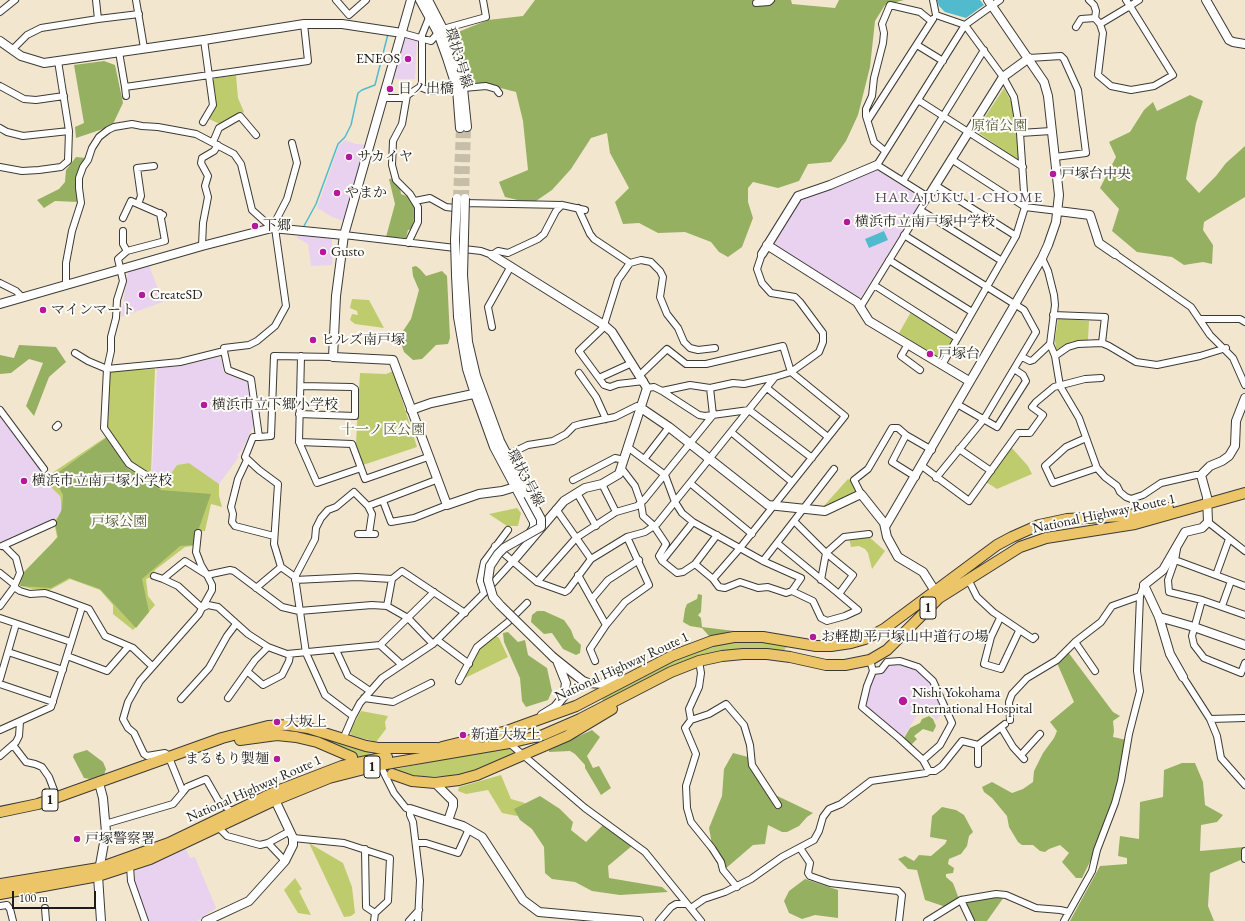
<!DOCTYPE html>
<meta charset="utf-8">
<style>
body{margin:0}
#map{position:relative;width:1245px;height:921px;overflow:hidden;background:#f2e7ce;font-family:"EB Garamond",serif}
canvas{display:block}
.scale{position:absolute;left:12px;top:891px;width:84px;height:18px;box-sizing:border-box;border:2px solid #1c1c1c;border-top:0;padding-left:5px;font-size:12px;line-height:14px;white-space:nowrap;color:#1c1c1c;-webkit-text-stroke:3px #fdfcf7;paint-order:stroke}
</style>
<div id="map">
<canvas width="1245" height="921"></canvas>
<div class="scale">100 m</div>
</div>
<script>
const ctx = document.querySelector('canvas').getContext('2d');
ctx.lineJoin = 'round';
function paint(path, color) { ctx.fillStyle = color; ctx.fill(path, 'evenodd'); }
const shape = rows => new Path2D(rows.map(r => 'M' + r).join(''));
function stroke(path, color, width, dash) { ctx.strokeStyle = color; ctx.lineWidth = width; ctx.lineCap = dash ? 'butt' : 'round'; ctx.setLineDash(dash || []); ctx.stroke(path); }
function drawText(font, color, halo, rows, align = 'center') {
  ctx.font = font + ' "EB Garamond","Noto Serif JP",serif'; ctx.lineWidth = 4; ctx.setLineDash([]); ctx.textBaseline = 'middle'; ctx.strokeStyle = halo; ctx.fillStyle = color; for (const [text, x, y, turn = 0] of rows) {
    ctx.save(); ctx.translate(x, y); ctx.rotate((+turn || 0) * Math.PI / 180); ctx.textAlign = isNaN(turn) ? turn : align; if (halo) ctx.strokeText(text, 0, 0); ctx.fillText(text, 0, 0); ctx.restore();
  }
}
const built = shape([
 [405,38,417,40,415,79,394,79],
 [345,140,356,144,367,145,344,221,332,217,317,208,339,145],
 [877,170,921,198,922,201,861,297,857,298,772,243,802,197],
 [299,234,332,238,332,248,337,249,337,255,333,255,332,265,311,266,308,244,297,238],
 [149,265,163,302,121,317,128,271],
 [218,357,221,358,224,373,247,382,249,384,256,427,253,427,242,450,237,455,239,457,219,484,189,463,177,465,166,482,152,472,157,368,181,366],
 [0,415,39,463,50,486,60,496,61,500,61,512,54,522,5,543,4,541,0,542],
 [892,663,900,663,918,671,931,682,945,711,936,720,929,712,917,715,903,738,866,707,869,685,875,674,883,672,887,665],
 [186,849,190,858,195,857,216,908,197,921,148,921,135,885,135,871]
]);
const green = shape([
 [236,75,238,98,244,112,220,124,209,119,216,105,213,81,215,78],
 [1004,88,1013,105,1020,162,976,131],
 [352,299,369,300,384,328,355,324,350,320,352,314,358,315,357,311,350,308],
 [911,312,955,339,941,359,899,333],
 [1058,318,1089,321,1088,340,1072,341,1056,350,1055,340],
 [155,369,151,473,166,481,177,465,189,463,219,484,219,496,222,507,211,504,205,531,194,532,193,546,185,547,155,570,153,576,146,579,148,596,155,605,133,630,113,614,113,605,100,590,70,579,50,590,32,589,21,586,19,584,22,574,36,564,57,537,54,522,61,512,61,500,60,496,50,486,46,477,106,437,108,425,109,371],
 [393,371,417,447,363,465,356,443,360,373,386,374],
 [1011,447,1028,466,1032,474,997,489,986,482],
 [848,479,852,481,857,492,822,508],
 [517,508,521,513,518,526,507,526,489,514],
 [868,536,885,551,872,569,868,553,865,549,859,546,851,547,849,537],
 [495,635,499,638,508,657,463,679,479,647],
 [749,638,787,647,784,650,780,650,749,649,730,650,603,702,602,698,650,671,701,648],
 [361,711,388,716,385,722,386,729,376,742,351,735,350,731],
 [293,730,306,732,370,750,371,757,350,762,353,754,263,732,263,731],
 [510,746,517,753,468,773,452,776,423,777,404,773,396,769],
 [501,775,511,799,525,803,517,816,502,813,488,790,466,794,458,791,459,787],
 [309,843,343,863,352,887,355,913,351,916,344,917],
 [295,878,302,889,299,891,311,915,298,913,284,890]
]);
const forest = shape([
 [535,0,791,0,792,4,835,8,839,0,904,0,885,5,875,21,870,67,858,115,846,141,831,162,808,164,799,181,778,188,753,182,748,188,748,202,753,218,742,247,728,257,719,252,711,242,685,232,658,233,639,223,623,224,615,202,629,188,610,153,607,133,591,138,571,169,552,190,536,201,526,202,505,197,499,182,528,170,523,121,516,92,481,83,465,83,453,34,488,20,523,16],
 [104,61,115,65,123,103,112,126,76,138,75,127,84,123,74,65],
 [1190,95,1203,101,1196,123,1186,179,1199,193,1216,176,1226,163,1245,146,1245,197,1204,222,1203,230,1213,245,1212,264,1203,262,1184,265,1172,257,1137,252,1112,231,1119,209,1100,188,1116,157,1109,142,1130,132,1144,110,1153,102,1157,111],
 [76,157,86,158,79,172,79,202,55,201,44,208,37,200,59,189,65,182,66,170],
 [394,178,400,187,401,194,409,197,415,206,413,229,408,230,406,238,386,237,395,204,389,179],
 [416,266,420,269,426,276,442,271,447,276,450,338,448,344,436,345,422,359,413,360,404,352,399,337,411,319,419,290,413,276,412,267],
 [19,345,56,347,66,362,49,377,34,416,26,406,43,363,29,359,11,373,0,374,0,355,14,358],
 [106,438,128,469,161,490,211,494,193,545,180,546,142,579,149,612,136,628,100,589,69,578,51,588,20,586,23,573,58,537,55,524,62,509,63,495,53,476],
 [698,594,702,595,701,612,698,615,701,618,702,627,734,631,709,636,702,628,690,626,683,622,685,609,687,604,697,599],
 [537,611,544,611,564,620,571,630,574,638,581,645,580,653,576,655,563,649,552,633,544,634,531,622,532,615],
 [508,632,518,642,525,640,528,655,547,668,552,691,548,700,526,707,522,701,520,678,504,642,503,633],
 [1068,652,1113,712,1120,716,1113,721,1114,731,1113,737,1127,740,1113,803,1102,837,1082,878,1076,878,1062,862,1069,853,1060,845,1049,849,1045,852,1040,851,1033,845,1022,845,1018,842,1009,827,1007,816,992,798,984,792,982,787,992,782,1012,793,1023,789,1033,782,1034,771,1043,753,1054,738,1057,731,1050,722,1074,702,1057,663],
 [929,716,933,719,936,726,933,732,923,729,914,736,917,739,911,745,904,738,910,728,920,723,922,719],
 [592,730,600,737,587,756,593,768,599,766,611,788,601,795,585,768,585,765,575,754,570,751,549,752,549,750],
 [87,750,103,762,106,769,104,775,90,779,84,778,73,757,74,754],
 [733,753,748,757,760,773,769,792,813,813,807,817,799,826,787,832,782,832,768,825,765,844,753,845,724,870,713,850,709,828,722,796,724,769],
 [1182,763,1195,763,1203,782,1205,805,1223,815,1217,822,1201,825,1200,851,1244,847,1243,859,1210,873,1208,906,1214,921,1070,921,1100,866,1127,864,1127,858,1118,856,1120,836,1139,839,1140,802,1163,797,1164,770],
 [540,796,560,809,573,822,571,830,586,842,604,824,633,845,608,866,609,878,662,887,668,892,620,895,592,891,575,882,552,879,545,873,544,847,532,829,520,820,514,809],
 [942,807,956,810,964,815,973,832,969,836,967,846,961,854,949,859,948,864,954,868,953,873,946,874,946,877,953,883,959,899,946,907,925,900,917,870,908,869,898,859,905,856,914,861,919,855,931,856,945,844,947,840,930,837,932,816],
 [805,879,838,890,838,918,815,915,802,919,789,913,784,901,789,891],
 [991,896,1004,897,987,921,972,921,965,901]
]);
const water = shape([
 [937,0,980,0,984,5,966,18,945,12,939,6],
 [884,231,888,240,869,248,865,239]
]);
const stream = shape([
 [304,226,316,204,338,144,345,137,351,125,358,93,362,90,375,85,388,34]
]);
const tertiaryTunnel = shape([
 [457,198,460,128],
 [465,198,467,127]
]);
const minor = shape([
 [96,0,98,19,139,14],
 [136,0,144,48],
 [336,0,349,15,366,0],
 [933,0,936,15,965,25,1003,77,1014,97,1020,133,1025,207,1016,236,942,365],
 [1089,0,1094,5,1096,11,1095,18,1100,24],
 [1126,0,1130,6,1173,75,1154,86,1131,90,1111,86,1098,75,1103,33,1100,24,1130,6,1139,0],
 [756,3,769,2,771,0],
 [0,12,15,0],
 [1076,27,1081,19,1095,18],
 [443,29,486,17,483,0],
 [402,33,431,41,438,33],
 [917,45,943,61],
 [12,50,27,35,41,28,98,19],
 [119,52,125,87,308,61,304,24],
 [1029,58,1061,56,1064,59,1078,90,1086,153,1055,157],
 [0,86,24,99,36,100,64,96],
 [125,87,126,96],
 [420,87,430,91,486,86,496,89,499,93],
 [407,95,402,124,393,141,392,165,396,180,410,194,418,207,418,222,408,243],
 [383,98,403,98,420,87,422,83,422,35,430,15],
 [918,100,1023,167],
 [868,120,933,19],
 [203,122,213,105,204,40],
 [0,128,7,132,23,136,69,131],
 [1020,133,1051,131],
 [213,142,219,128,240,116,256,135],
 [885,151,874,142,866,116,866,109,872,96,874,78,883,43,884,33,882,24,890,5,920,12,931,21],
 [951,159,1025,207,1058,211],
 [0,167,22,171,39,170,61,167,68,161,69,131,58,61],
 [903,181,984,50],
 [935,185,1016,236],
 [415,201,430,198,446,207,455,208,463,203,562,205,585,210],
 [138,204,141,196,137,168,154,166],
 [578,208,590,234,594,239,630,263],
 [920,210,1002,261],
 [160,213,165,241,127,251,118,259,123,281,117,300,116,318,111,337,111,351,107,369,104,428,129,464,160,484],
 [123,218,131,201,163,215],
 [123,231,123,244,127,251],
 [344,235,481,251,492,255,498,251,508,253,538,239,544,234,556,211,562,205],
 [904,235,1024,310,1036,332,984,419,936,478],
 [202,246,203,223,208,197,205,186,208,176,201,163,202,158,214,151,218,145],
 [1115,254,1191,307,1210,335,1233,358,1245,385],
 [1042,258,1048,271,1054,295,1055,305,1050,344,1055,356,1060,386,1079,418,1097,468,1105,477,1117,486,1120,492,1126,497,1131,499,1143,495,1161,483,1196,475,1201,475],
 [889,260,972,312],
 [0,283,16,291,22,297],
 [66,285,66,263,72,231,81,203,79,188,79,178,83,167,88,160,92,148,99,137,108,130,114,127,132,124,142,126,158,127,196,134,234,154,241,164,252,210,272,228,287,199,297,163,292,143],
 [874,285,957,338],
 [861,306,928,197,877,165,965,25,1000,0],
 [1053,315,1105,317,1102,343],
 [1200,319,1240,319,1245,322],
 [604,325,618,280,630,263,641,260,651,262,660,271,663,277,660,297,667,314,678,328,684,342,690,348,698,350,715,348],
 [605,326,579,351,604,385,610,387,618,384,644,381],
 [492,327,488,307,511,266],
 [908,344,901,356,920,370],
 [224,351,228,370,251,379,259,437,271,436,274,356,333,357],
 [75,353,88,361,107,369,180,362,224,351,224,348,249,345,257,341,275,326,286,306,275,228],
 [301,356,299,442,352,444,365,479,428,457],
 [1055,356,1068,347,1078,344,1102,343,1109,346,1136,362,1157,365,1200,356,1226,348],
 [1022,357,1030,361,1033,360,1050,344],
 [579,373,596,397,606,419],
 [640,375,667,349,686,364,706,364,783,346,791,372,845,416,740,548,713,579,695,564],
 [599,378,632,363],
 [647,388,654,387,662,391,690,385,710,388,733,383,744,384,775,377,791,372,819,352,823,342,823,333,800,302,795,297,771,293,762,283,757,269,762,254],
 [767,388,828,437],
 [662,391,699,415,705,416,749,410,812,458],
 [957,404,997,427,1026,381,1023,375,1014,369],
 [0,410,44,469],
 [299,414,355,416,355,389,352,387,301,386],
 [56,427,58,425],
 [731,432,792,482],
 [906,435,892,462,916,477],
 [259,437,253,437,245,457,259,470,278,484,274,544,281,567,295,577],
 [1086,438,1066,447,1045,466,1053,483,1097,468],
 [299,442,317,483,361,468],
 [629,448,665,475,675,502,682,513,693,522,763,561,801,578,792,591,786,593,768,587,758,588,740,582,725,588,719,587,713,579],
 [959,449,991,471],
 [507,455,528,445,553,441,566,434,574,426,581,424,615,417,637,406,641,408],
 [645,458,669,427],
 [247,460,238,479,231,507,233,514,232,522,235,526,274,536],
 [922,466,969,501,1018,433,1030,433,1043,415,1032,407,1036,402,1054,387,1085,379,1101,378],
 [622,469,635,486,641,503,643,516,654,526,666,544,659,556,662,561,693,522],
 [573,480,615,458,624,460],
 [690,483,752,534],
 [602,484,616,512],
 [577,493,596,526],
 [861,494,854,480,868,469,892,428,898,428,906,435,932,450],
 [383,501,391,522,414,518,447,505],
 [368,506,436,480],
 [556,509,591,559],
 [1208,522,1245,551],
 [198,533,196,552,201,565,207,575,212,585,212,590,202,608,178,586,163,579,185,561,207,575,230,570,234,571,282,607,299,611,372,605,387,606,408,618,433,644],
 [358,534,375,534],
 [777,543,839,594,853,575,826,553,794,521],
 [2,546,53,523],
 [495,546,537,582,565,592,568,590,591,559,627,537,645,532,657,524,775,377],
 [1177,549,1175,560,1168,580,1169,592,1202,600,1192,636,1194,645,1204,658,1241,673,1245,663],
 [1175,560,1245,586],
 [662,561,677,573,683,572,695,564,717,535],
 [763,561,834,469],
 [0,573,15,585],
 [578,575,606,625,625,602,649,585,627,537],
 [1216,575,1229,539],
 [154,576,163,579],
 [968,579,977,597,993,612,1033,639,1035,637],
 [295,580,357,577,392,579],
 [821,580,826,553,844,537,869,534],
 [537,582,576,538,616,512,637,506,644,500,713,415,710,388],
 [14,587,20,591,30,594,45,593,54,596,89,609,105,636,133,648,152,666],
 [256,588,281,567],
 [792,591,813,601,821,618,827,621,845,616,858,610,839,594],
 [484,593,480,581,484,562,508,530],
 [592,599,608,580,639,560],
 [1202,600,1245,615],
 [0,606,14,587,20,573,16,558,4,546],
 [387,606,392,579,402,571,465,613],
 [1222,606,1231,581],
 [0,618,71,642],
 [1000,618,991,637,984,664,1001,669,1019,631],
 [437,640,469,664],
 [1075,642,1095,671],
 [380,645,434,592],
 [336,650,348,676,370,691],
 [8,652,63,670],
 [67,656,107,671,128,647],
 [595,661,590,649,606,625],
 [699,661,701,673,699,687,689,709,691,720,685,728,696,754,686,786,687,808,691,822,712,848,721,862,723,870,737,887],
 [873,671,881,670,887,662,900,661,918,667,933,681,952,723,940,745,923,760],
 [248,672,263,685,282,675,289,661,290,655],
 [1183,677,1210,719,1217,736,1221,758,1245,785],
 [0,679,16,624],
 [459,681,477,647,508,622,527,603],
 [0,684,53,702],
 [228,698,255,660,268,647],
 [364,698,393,702,431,683],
 [181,699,209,668,227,636,236,624],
 [353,716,360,703,382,678,433,644,484,593,513,561],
 [1210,719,1245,718],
 [691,720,709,714,726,704,744,725,750,745,752,765,778,805],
 [1010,720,1009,702,1012,694,1027,678,1057,660,1075,642,1101,622,1112,606,1140,596],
 [1001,727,1013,747,1024,759],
 [0,730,51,707,82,607],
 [343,739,353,716,325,695,306,653,295,577,315,539,316,528,321,518,328,510,336,507,354,492,368,506,372,514,369,534],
 [509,743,585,808,645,852,701,921],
 [13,745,26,762,35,764,42,767,49,777,57,798],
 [978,745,1005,724],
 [978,745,978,764],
 [1021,755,1040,734],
 [0,756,16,742,19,736,20,722],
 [380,765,394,793,406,808,410,809,410,815,413,822,420,880,418,921],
 [929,771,935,771,942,766,962,741,978,745],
 [183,792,187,787,206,779,218,800,232,812],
 [105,824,173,804,183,792,168,755,165,753,147,756,144,754,134,733,128,728,123,719,128,702,140,681,199,614,202,608,208,605,218,607,248,634,268,647,287,654,380,645,401,664],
 [218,827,227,836,260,845,268,843,290,831],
 [293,838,344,843,390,858,388,901,375,913],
 [268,843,285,861],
 [416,843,426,843,458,853,469,829],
 [800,848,810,863,808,873,810,876,830,883,898,891,902,895,899,921],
 [365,849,366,907,375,913,374,921],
 [1245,851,1245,859],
 [130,866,131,881,145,921],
 [961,900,971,921],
 [0,906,7,905,10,909,13,921],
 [45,908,46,921],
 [691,908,704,899,725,892,751,879,782,857,814,840,819,831,823,817,829,809,841,804,871,781,926,773,929,771,923,760,899,738,862,707,867,686,873,671,870,660],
 [409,921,419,910],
 [659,921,671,907,676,904,687,904],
 [927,921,961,900,996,894,1006,895,1036,908,1060,910,1069,912],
 [1064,921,1092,871,1097,850,1115,803,1121,781,1129,734,1140,691,1137,671,1140,596,1144,585]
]);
const tertiary = shape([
 [411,0,344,235,336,296,333,357,393,360,447,505,479,494,502,491,515,487],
 [420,0,438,33,447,58,457,89,460,128],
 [428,0,443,29,453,56,463,88,467,127],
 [1206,0,1229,40,1233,42,1245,44],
 [0,41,21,56,44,63,204,40,304,24,342,24,402,33],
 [928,197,1003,77,1029,58],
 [1058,211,1090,215,1099,243,1115,254],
 [767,245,857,302,869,321,969,381],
 [762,254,798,196,830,185,877,165],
 [492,255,604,325,612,332,647,388,619,474,602,484,585,488,564,501,513,561],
 [456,275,458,317,467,369,475,394,494,447,534,522,534,527,529,535],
 [463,275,468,342,476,376,500,441,528,495],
 [0,304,202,246,272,228,344,235],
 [641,408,669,427,768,505,825,511,861,494,884,523,887,537,898,557,923,572,935,591],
 [411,410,431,403,478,393],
 [885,527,1042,258,1048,245,1056,222,1059,195,1048,96,1044,82,988,0],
 [1159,617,1194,627,1245,645],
 [553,657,583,681,588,683,604,684,620,678],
 [1183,677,1170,654,1159,617,1144,585,1163,570,1185,532,1202,528,1208,522,1207,497,1201,475,1210,466,1222,461,1229,456,1235,446,1236,421,1245,398],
 [542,715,555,707,564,696,566,683,558,663],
 [99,783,103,798,106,832,98,876,101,921],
 [435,783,453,801,453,806,448,821],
 [410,809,463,826,482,837,523,900,539,912,639,921],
 [206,921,249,901,285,861,293,845,293,838,275,800]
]);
const trunk = shape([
 [240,740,277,735,296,737,317,742,352,757],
 [442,747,507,731,576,706,672,656,712,641,734,637,763,637,816,646,831,646,851,643,865,639,884,629,997,545,1012,537,1039,525,1067,519,1124,516,1168,508],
 [392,774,412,781,435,783,459,780,477,775,567,736,612,709],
 [0,812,38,804,222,738,268,726,289,725,308,728,366,746,378,748,437,748],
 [0,884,99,868,169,843,277,791,342,766,387,757],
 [0,894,98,876,150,859,275,800,329,778,380,765,509,743,543,735,580,719,671,672,699,661,722,656,743,654,767,654,790,657,826,665,845,665,870,660,887,650,939,598,1020,547,1046,538,1135,524,1245,493]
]);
const tertiaryBridge = shape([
 [456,275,455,240,457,198],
 [463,275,465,198],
 [528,495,541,519,541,527,504,548,498,554,490,566,488,580,493,597,500,605,553,657]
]);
const markers = [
 [408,59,4,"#b5179e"],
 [390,89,4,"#b5179e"],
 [349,157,4,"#b5179e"],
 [1053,174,4,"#b5179e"],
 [337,193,4,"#b5179e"],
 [847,222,4,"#b5179e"],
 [255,226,4,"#b5179e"],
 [323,252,4,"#b5179e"],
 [142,295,4,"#b5179e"],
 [43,310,4,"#b5179e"],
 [313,340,4,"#b5179e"],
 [930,354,4,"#b5179e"],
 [204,405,4,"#b5179e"],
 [24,481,4,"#b5179e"],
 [813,637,4,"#b5179e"],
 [903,701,5,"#b5179e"],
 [277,722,4,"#b5179e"],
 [463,735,4,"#b5179e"],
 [277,759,4,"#b5179e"],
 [77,839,4,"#b5179e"]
];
const shields = [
 [928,608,16],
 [372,767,16],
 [50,800,16]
];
const shieldNames = [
 ["1",928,608],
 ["1",372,767],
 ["1",50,800]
];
const streetNames = [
 ["環状3号線",458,58,73],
 ["環状3号線",525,478,62],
 ["National Highway Route 1",1104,514,-12],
 ["National Highway Route 1",622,667,-25],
 ["National Highway Route 1",254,789,-24]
];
const poiNames = [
 ["ENEOS",400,59,"right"],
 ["日ノ出橋",398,89],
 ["サカイヤ",357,157],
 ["戸塚台中央",1061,174],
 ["やまか",345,193],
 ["横浜市立南戸塚中学校",855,222],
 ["下郷",263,226],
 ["Gusto",331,252],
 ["CreateSD",150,295],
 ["マインマート",51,310],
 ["ヒルズ南戸塚",321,340],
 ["戸塚台",938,354],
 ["横浜市立下郷小学校",212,405],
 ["横浜市立南戸塚小学校",32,481],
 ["お軽勘平戸塚山中道行の場",821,637],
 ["Nishi Yokohama",912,693],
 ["International Hospital",912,709],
 ["大坂上",285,722],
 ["新道大坂上",471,735],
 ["まるもり製麺",269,759,"right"],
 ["戸塚警察署",85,839]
];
const parkNames = [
 ["原宿公園",999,126],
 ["十一ノ区公園",383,430],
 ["戸塚公園",119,522]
];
const neighbourhoodNames = [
 ["HARAJUKU 1-CHOME",959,198]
];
paint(built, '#e8d2ef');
paint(green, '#becc6e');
paint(forest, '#96b061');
paint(water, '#51bbcd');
stroke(stream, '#51bbcd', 1.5);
stroke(tertiaryTunnel, '#c7beaa', 8, [8, 4]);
stroke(minor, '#3c3a37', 8);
stroke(tertiary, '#3c3a37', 10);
stroke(trunk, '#3c3a37', 12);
stroke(minor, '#fff', 6);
stroke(tertiary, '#fff', 8);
stroke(trunk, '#edc569', 10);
stroke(tertiaryBridge, '#3c3a37', 10, []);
stroke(tertiaryBridge, '#fff', 8);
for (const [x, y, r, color] of markers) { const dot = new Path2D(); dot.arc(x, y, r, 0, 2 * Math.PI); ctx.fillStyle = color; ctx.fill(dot); stroke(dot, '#fdfcf7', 1.5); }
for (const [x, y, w] of shields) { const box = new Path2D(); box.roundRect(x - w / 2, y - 11, w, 22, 3); ctx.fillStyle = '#fdfcf7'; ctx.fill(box); stroke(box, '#1c1c1c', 1); }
drawText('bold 13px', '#1c1c1c', null, shieldNames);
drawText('14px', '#1c1c1c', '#fdfcf7', streetNames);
drawText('14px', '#1c1c1c', '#fdfcf7', poiNames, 'left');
drawText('14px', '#555a39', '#fdfcf7', parkNames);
ctx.letterSpacing = '1px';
drawText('15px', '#524760', '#fdfcf7', neighbourhoodNames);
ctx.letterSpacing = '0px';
</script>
